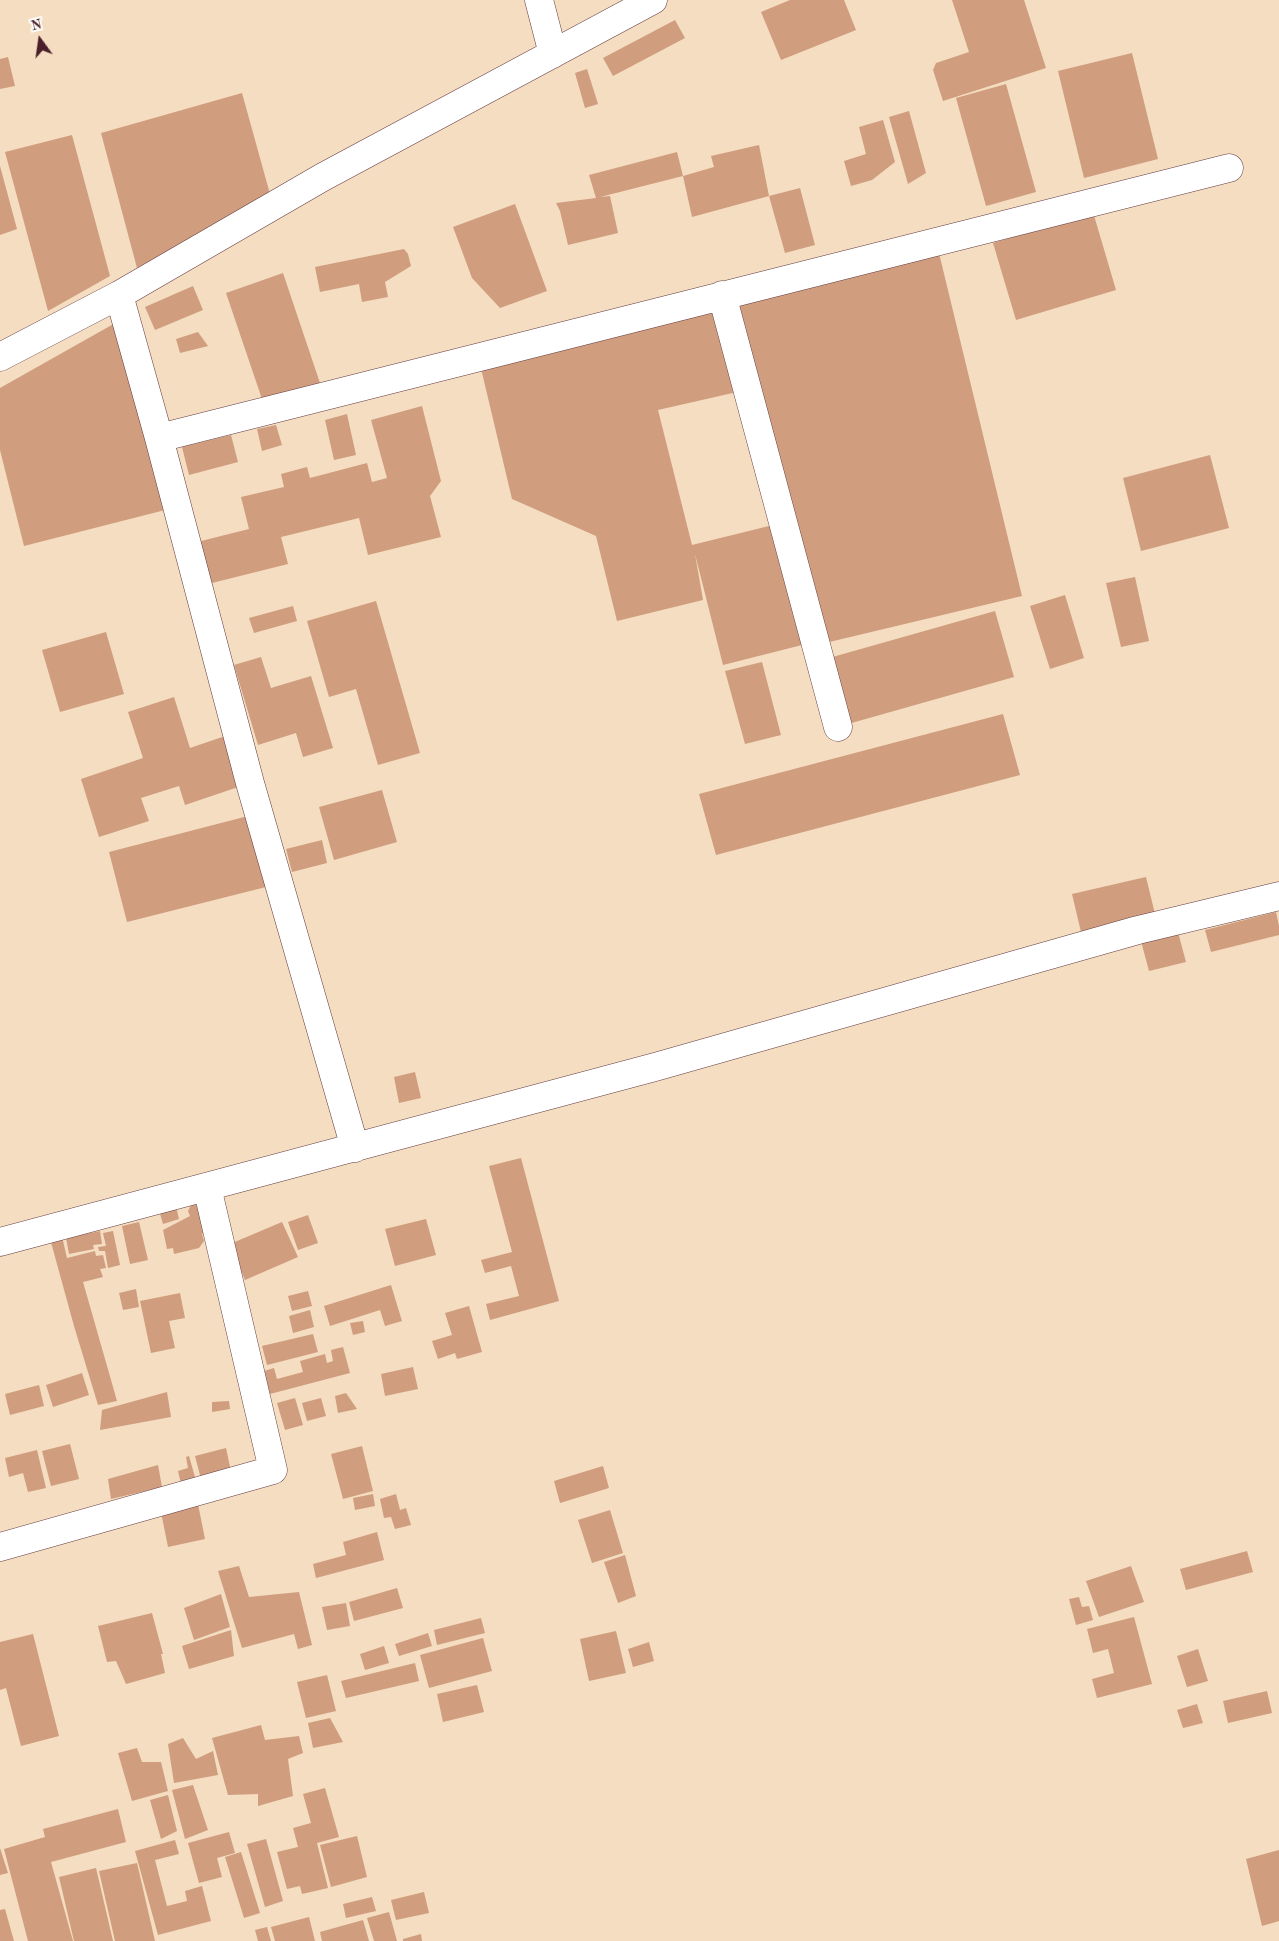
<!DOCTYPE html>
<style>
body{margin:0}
#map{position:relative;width:1279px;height:1941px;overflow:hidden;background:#f4ddc0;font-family:"Old Standard TT",serif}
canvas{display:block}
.north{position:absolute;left:15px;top:15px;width:50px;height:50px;-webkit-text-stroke:4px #fdfcf7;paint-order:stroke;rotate:346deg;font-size:14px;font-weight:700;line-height:20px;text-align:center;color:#4a1f2b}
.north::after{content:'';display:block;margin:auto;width:18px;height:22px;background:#4a1f2b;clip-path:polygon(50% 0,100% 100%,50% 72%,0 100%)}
</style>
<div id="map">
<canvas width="1279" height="1941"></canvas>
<div class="north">N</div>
</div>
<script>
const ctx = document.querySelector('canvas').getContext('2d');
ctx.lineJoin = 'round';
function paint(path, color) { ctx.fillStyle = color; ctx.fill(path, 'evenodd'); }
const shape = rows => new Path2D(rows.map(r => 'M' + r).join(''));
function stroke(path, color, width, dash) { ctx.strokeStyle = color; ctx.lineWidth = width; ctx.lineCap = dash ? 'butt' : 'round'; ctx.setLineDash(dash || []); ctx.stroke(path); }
const building = shape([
 [790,0,844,0,856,30,781,60,761,12],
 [952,0,1024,0,1046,68,943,101,933,70,936,63,969,52],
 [675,20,685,38,613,76,603,58],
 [1132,53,1158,159,1084,178,1058,71],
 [8,57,15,86,0,89,0,59],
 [587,69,598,104,585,108,575,73],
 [1006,84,1036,192,986,206,956,98],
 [242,93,270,194,137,268,101,133],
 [909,111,926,173,908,184,889,117],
 [883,120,895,162,872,180,851,186,844,161,866,154,859,127],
 [72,135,110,276,48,311,5,152],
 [759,145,769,196,800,188,815,245,785,253,769,196,692,217,683,176,714,167,711,156],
 [677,152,683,176,600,197,610,196,618,233,568,245,560,211,556,203,596,198,589,175],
 [0,166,17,229,0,235],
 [515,204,547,291,500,308,472,278,453,227],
 [1093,212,1116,290,1016,320,993,243],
 [404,249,408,254,411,266,385,282,388,297,362,302,359,284,320,292,315,267],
 [939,253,1022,596,821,644,738,301],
 [283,273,320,383,263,402,226,293],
 [193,286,203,310,155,330,145,307],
 [717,305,737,392,658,410,692,545,773,525,802,645,723,665,695,554,703,600,617,621,596,536,512,499,479,360],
 [117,322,165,510,24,546,0,450,0,388],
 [198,332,208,346,180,353,176,339],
 [422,406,441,481,430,496,441,537,368,555,359,518,281,537,288,564,208,584,197,542,249,529,241,497,284,487,281,474,307,467,310,478,367,463,372,482,387,478,371,420],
 [347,414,356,455,334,460,325,420],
 [276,425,282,445,262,451,257,429],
 [231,435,238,462,189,475,182,447],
 [1210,455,1229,528,1141,551,1123,478],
 [1135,577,1149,641,1121,647,1106,583],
 [1065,595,1084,658,1050,669,1030,606],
 [376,601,420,753,378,765,356,689,329,697,307,621],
 [293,606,297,621,254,633,249,618],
 [995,611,1014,677,848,724,829,658],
 [106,632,124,694,60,712,42,650],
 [261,657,271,688,311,676,333,748,303,757,296,733,258,745,234,665],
 [762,662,781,735,745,744,725,671],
 [174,697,190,748,234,733,250,783,185,805,179,786,141,798,149,821,99,837,81,779,143,758,128,712],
 [1003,714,1020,775,716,855,699,794],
 [382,790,397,842,334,860,319,807],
 [248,816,266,887,127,922,109,852],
 [322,840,327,863,292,872,286,849],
 [1146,877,1155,914,1081,932,1072,894],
 [1276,912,1279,926,1279,935,1211,952,1205,930],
 [1175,921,1186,962,1149,971,1138,930],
 [415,1072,421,1098,399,1103,394,1077],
 [521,1158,559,1301,490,1320,486,1304,519,1296,511,1266,485,1273,481,1260,512,1252,489,1166],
 [175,1202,179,1219,163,1224,158,1207],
 [192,1203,199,1207,208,1231,202,1234,204,1241,199,1248,174,1254,173,1248,167,1249,163,1230,190,1216,188,1211],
 [308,1215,318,1243,298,1250,288,1222],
 [426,1219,436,1255,395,1266,385,1229],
 [139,1222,148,1260,130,1264,122,1226],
 [282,1222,298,1257,245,1280,230,1244],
 [100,1231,102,1244,93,1245,94,1249,69,1254,66,1238],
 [113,1231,120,1265,108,1268,105,1251,99,1251,98,1247,106,1246,103,1233],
 [61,1232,67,1258,95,1251,96,1256,103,1255,106,1268,100,1269,103,1277,83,1282,117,1401,98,1405,74,1326,49,1235],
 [391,1285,402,1321,385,1326,380,1310,330,1326,324,1306],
 [136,1289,139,1307,123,1310,119,1293],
 [308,1291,312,1306,292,1311,288,1296],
 [180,1293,185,1318,169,1321,175,1348,151,1353,140,1301],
 [469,1306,482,1352,457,1359,455,1353,438,1359,432,1341,452,1335,445,1313],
 [310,1310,314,1327,293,1333,289,1316],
 [363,1321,365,1332,353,1335,350,1323],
 [313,1334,318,1352,267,1365,262,1346],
 [343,1347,350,1373,270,1394,264,1371,274,1368,277,1379,303,1372,300,1361,325,1354,327,1363,333,1361,331,1350],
 [413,1367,418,1389,385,1396,381,1374],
 [82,1373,89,1395,53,1407,46,1385],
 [39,1385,44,1406,10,1415,5,1394],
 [167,1392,171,1417,100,1430,102,1410],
 [346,1393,357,1409,338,1413,335,1396],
 [295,1398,303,1425,285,1430,277,1403],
 [321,1398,326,1416,307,1421,302,1403],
 [229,1401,230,1409,212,1412,212,1402],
 [70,1444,79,1479,51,1486,42,1451],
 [362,1446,373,1491,343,1499,331,1454],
 [226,1448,232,1476,202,1483,195,1456],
 [37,1450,46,1488,28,1492,23,1473,9,1477,5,1458],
 [189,1456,197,1484,182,1488,178,1471,188,1468,186,1457],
 [158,1465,162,1487,111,1499,108,1479],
 [603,1466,609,1488,560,1503,554,1481],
 [373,1494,375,1506,355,1510,353,1498],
 [396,1494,400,1510,406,1508,411,1525,395,1529,391,1517,384,1518,380,1499],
 [198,1504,205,1539,168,1547,161,1512],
 [610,1510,623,1553,592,1563,578,1520],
 [377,1532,384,1560,316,1578,313,1564,346,1555,343,1542],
 [1247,1551,1253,1572,1186,1590,1180,1569],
 [625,1555,636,1596,618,1603,604,1562],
 [239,1566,249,1597,299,1592,312,1645,298,1649,294,1634,242,1648,218,1571],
 [1131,1566,1144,1602,1099,1617,1086,1581],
 [397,1588,403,1608,354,1621,349,1602],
 [221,1594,230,1627,194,1640,184,1608],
 [1079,1597,1082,1607,1089,1606,1093,1620,1076,1625,1069,1599],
 [346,1603,350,1626,327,1630,322,1607],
 [152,1613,163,1654,161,1654,165,1673,126,1684,116,1661,107,1662,98,1626],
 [1134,1617,1152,1684,1097,1698,1092,1679,1114,1673,1108,1649,1093,1653,1087,1629],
 [481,1618,485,1633,437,1645,434,1630],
 [231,1630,234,1656,189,1669,182,1646],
 [616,1631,626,1673,589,1681,580,1639],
 [428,1633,432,1646,399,1656,395,1644],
 [33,1634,59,1736,21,1746,6,1688,0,1690,0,1642],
 [483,1638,492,1671,429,1688,420,1655],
 [649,1642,654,1661,633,1667,628,1649],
 [384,1646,389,1663,365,1670,360,1654],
 [1198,1649,1208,1681,1187,1687,1177,1656],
 [415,1663,419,1681,346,1698,341,1681],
 [327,1675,336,1711,306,1718,297,1682],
 [477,1685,484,1712,443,1722,437,1694],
 [1267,1691,1272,1713,1228,1723,1223,1701],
 [1197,1704,1203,1723,1183,1728,1177,1710],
 [330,1718,343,1742,313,1748,308,1723],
 [261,1725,265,1740,299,1736,303,1753,288,1759,293,1796,258,1806,258,1794,228,1795,212,1738],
 [183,1738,196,1759,213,1751,218,1775,174,1783,168,1744],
 [137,1748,142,1762,161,1762,168,1791,132,1801,118,1753],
 [193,1785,208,1830,185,1839,172,1790],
 [325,1788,339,1837,317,1843,328,1888,302,1894,300,1886,287,1889,277,1852,298,1847,293,1828,311,1823,303,1794],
 [168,1795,177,1831,161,1839,150,1800],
 [118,1809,126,1842,51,1862,73,1941,28,1941,4,1849,45,1837,43,1829],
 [229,1832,235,1853,217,1858,222,1877,199,1883,188,1843],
 [357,1836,367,1877,331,1887,320,1845],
 [266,1839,283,1901,265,1907,247,1844],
 [175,1840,179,1854,155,1860,167,1906,187,1901,185,1891,202,1886,211,1921,158,1935,135,1851],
 [0,1848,8,1873,0,1875],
 [1279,1850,1279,1921,1262,1926,1246,1859],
 [241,1852,260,1913,244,1918,225,1857],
 [137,1863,155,1941,115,1941,99,1871],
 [96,1868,113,1941,74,1941,59,1877],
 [424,1892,429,1913,396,1920,391,1900],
 [372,1897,376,1911,346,1918,343,1904],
 [5,1909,14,1941,0,1941,0,1910],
 [389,1912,397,1941,374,1941,367,1918],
 [309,1917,315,1941,275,1941,271,1927],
 [363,1920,369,1941,322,1941,320,1932],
 [267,1927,271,1941,258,1941,255,1930],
 [421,1934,422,1941,403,1941,403,1939]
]);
const street = shape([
 [539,0,553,54],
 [119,295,159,438,250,783,355,1148],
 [722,295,838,727],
 [0,357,119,295,323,177,653,0],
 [159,438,1229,168],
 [0,1242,655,1067,1138,930,1279,896],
 [0,1547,273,1470,207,1187]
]);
paint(building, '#d09d7e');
stroke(street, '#643c41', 29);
stroke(street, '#fff', 28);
</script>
